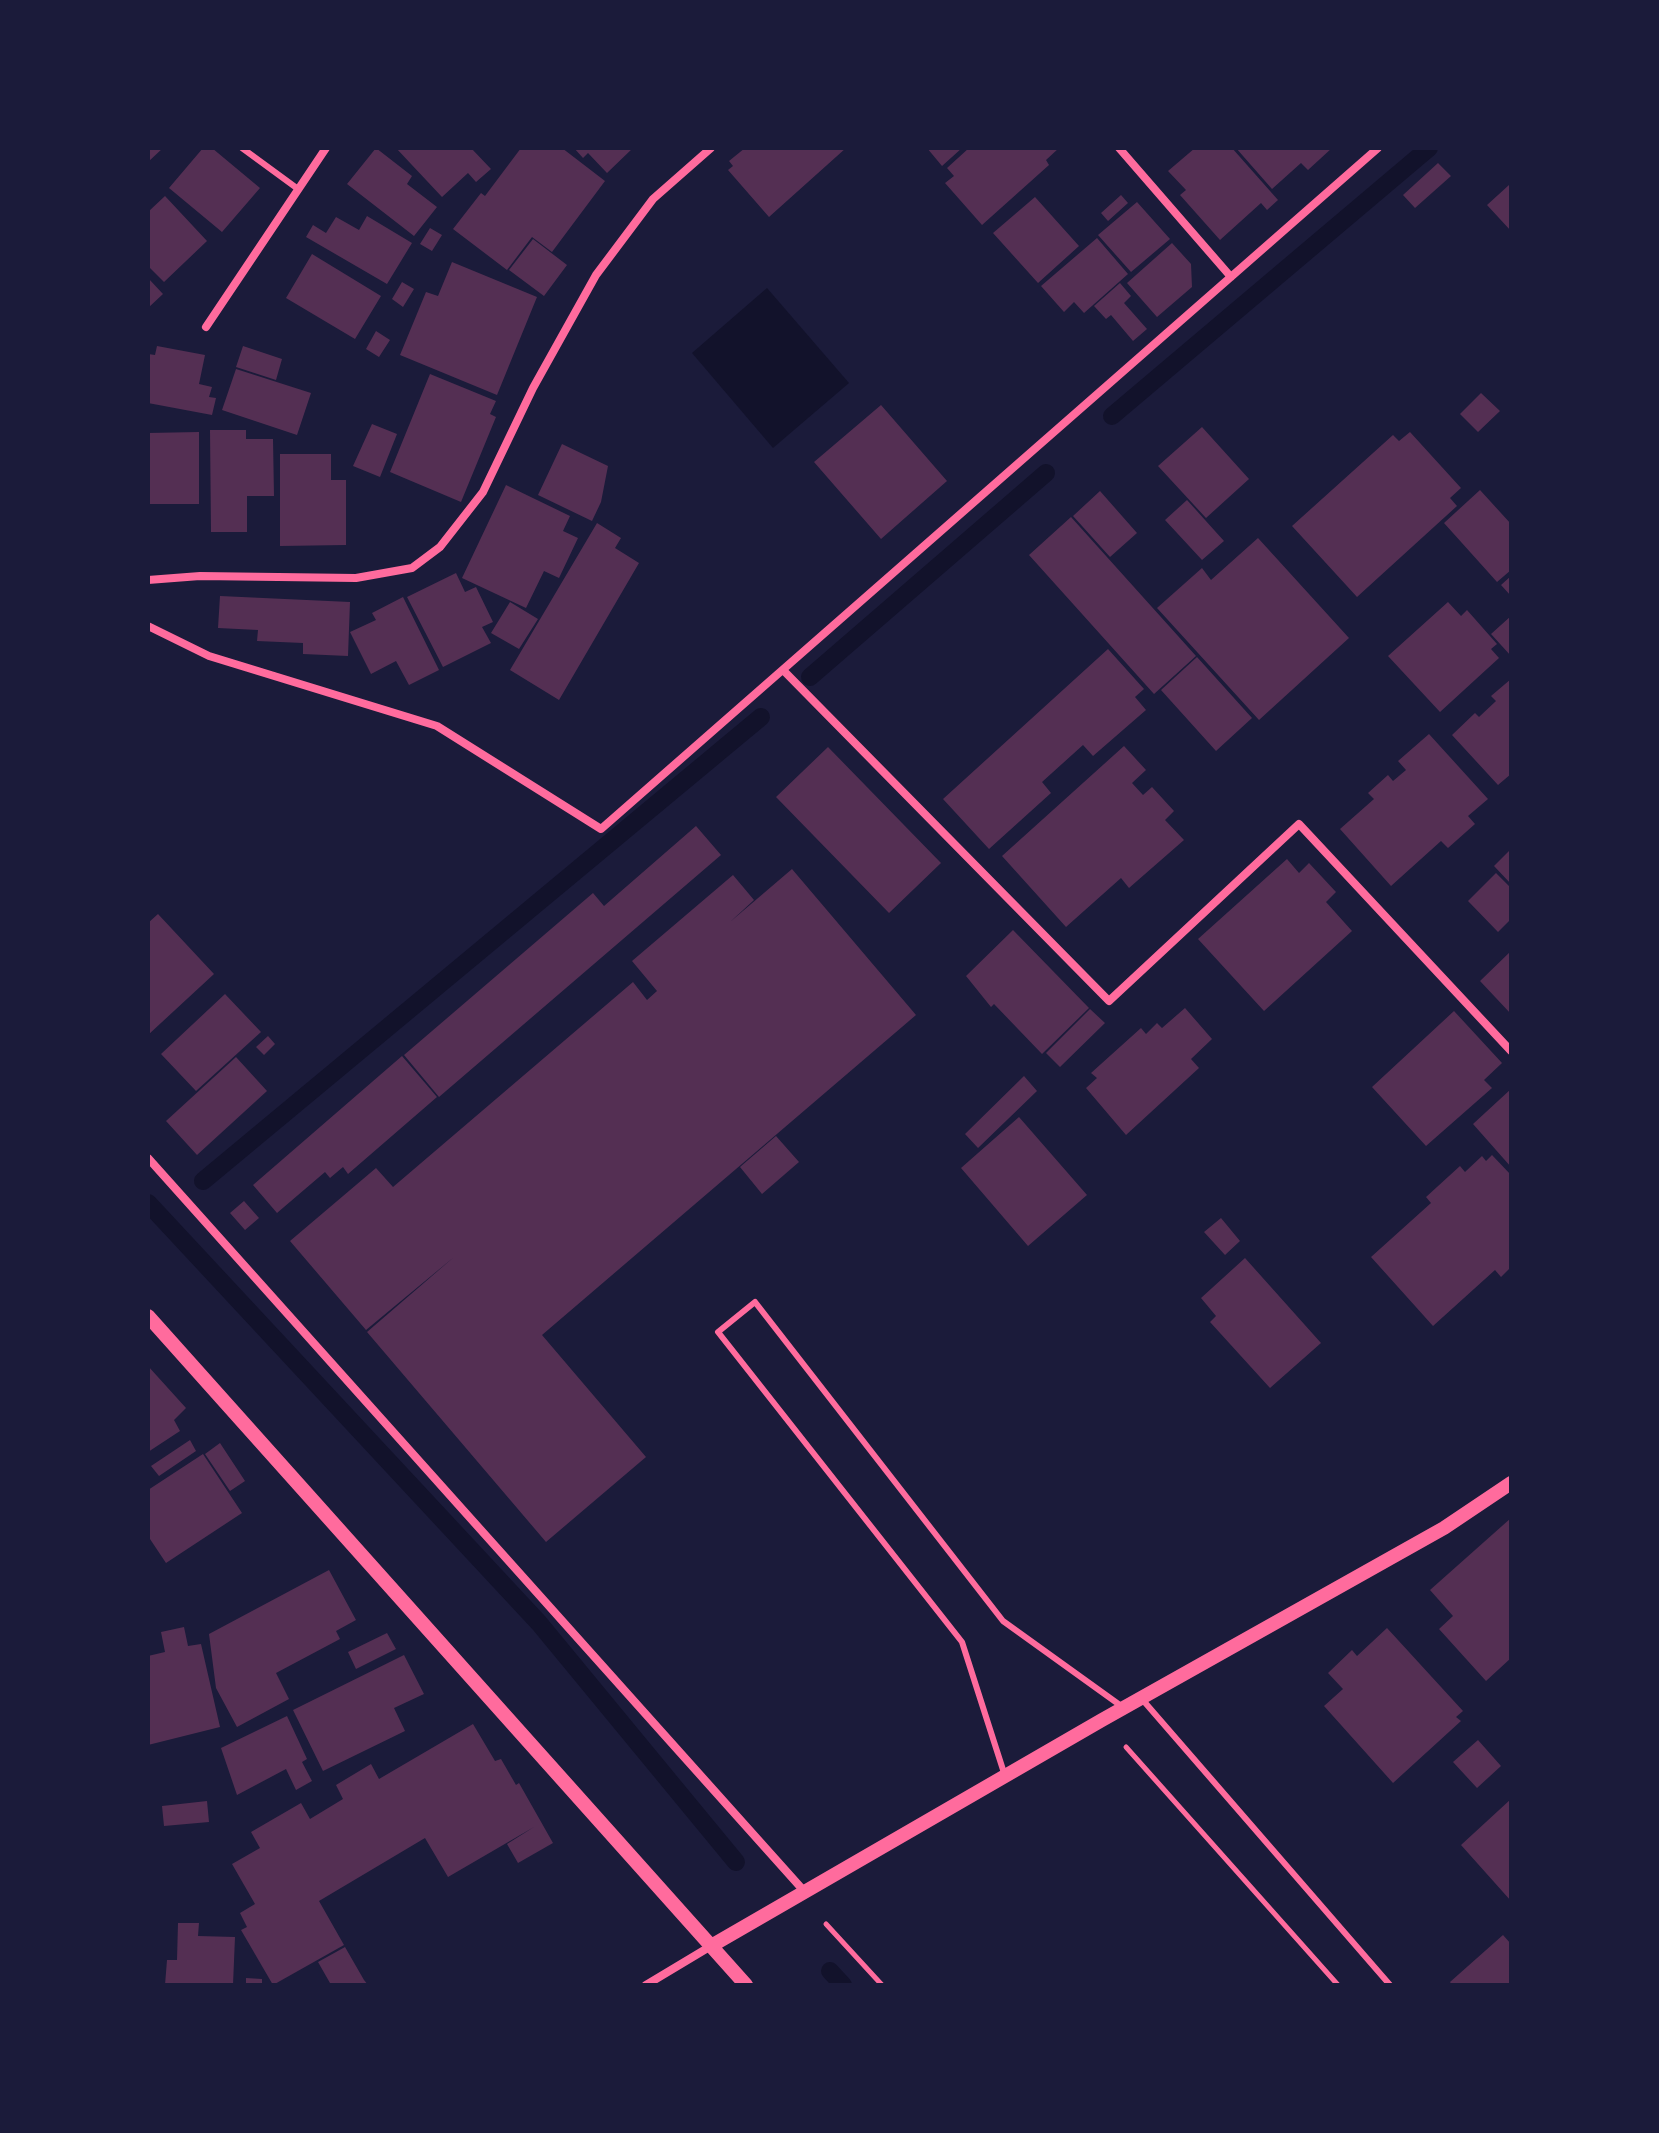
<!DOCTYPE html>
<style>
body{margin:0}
#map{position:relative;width:1659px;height:2133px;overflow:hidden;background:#1b1b3a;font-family:Barlow,sans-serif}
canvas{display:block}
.frame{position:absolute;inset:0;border:150px solid #1b1b3a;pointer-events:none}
</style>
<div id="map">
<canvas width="1659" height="2133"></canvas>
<div class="frame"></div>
</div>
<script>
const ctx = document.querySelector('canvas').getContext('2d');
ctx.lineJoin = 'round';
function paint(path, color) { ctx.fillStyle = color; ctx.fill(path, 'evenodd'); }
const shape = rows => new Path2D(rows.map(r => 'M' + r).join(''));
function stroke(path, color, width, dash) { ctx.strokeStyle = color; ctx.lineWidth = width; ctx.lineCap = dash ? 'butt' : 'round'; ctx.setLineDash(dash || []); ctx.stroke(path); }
const water = shape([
 [767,288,849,383,773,448,692,353]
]);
const stream = shape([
 [1112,416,1429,148],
 [810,677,1046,473],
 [203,1181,761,717],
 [148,1203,539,1623,736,1862],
 [830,1971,843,1985]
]);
const building = shape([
 [148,148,163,148,148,162],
 [203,148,212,148,260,188,222,232,169,188],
 [376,148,412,176,407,184,437,207,414,236,347,184],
 [396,148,471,148,491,169,476,182,468,173,442,197],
 [521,148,562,148,605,181,552,252,532,237,507,270,453,229,481,193,485,196],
 [574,148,633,148,607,173,588,153,583,158],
 [745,148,846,148,769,217,728,170,733,166,729,161],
 [927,148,962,148,942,166],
 [969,148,1059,148,1046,160,1049,165,982,225,945,183,954,176,947,168],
 [1195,148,1232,148,1278,200,1267,210,1261,203,1220,240,1180,195,1186,190,1168,171],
 [1236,148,1332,148,1308,170,1301,163,1272,189],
 [1438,163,1451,176,1415,208,1403,195],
 [1509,185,1511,187,1511,231,1487,205],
 [1121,195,1128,203,1108,221,1101,213],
 [165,196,207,241,164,282,148,266,148,212],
 [1035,197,1079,246,1038,283,993,233],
 [1137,202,1170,239,1131,272,1098,235],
 [367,216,412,243,387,284,306,237,313,225,326,233,336,217,359,230],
 [430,228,442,235,432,251,420,244],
 [1097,238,1128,274,1084,313,1074,302,1064,312,1041,286],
 [533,239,567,265,544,296,509,270],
 [1172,243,1191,264,1192,287,1157,317,1127,283],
 [312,254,381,296,355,339,286,298],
 [452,262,537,297,497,395,400,355,426,292,438,296],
 [148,278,163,294,148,308],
 [402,282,414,289,403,307,392,299],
 [1120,283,1131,296,1124,303,1147,329,1133,341,1111,315,1106,319,1094,306],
 [376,331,390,340,379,357,366,349],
 [157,346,205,355,199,384,212,387,209,397,216,398,212,415,148,403,148,354,155,355],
 [243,346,282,359,276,380,236,367],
 [236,369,311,393,297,435,222,410],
 [430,374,496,401,490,414,496,417,461,502,390,472],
 [1481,393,1500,411,1478,432,1460,414],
 [881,405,947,481,881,539,814,462],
 [372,424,397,434,380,477,353,466],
 [1202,427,1249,479,1206,518,1158,466],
 [210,430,246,430,246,439,273,439,274,496,247,496,247,532,211,532],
 [199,432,199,504,148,504,148,433],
 [1410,432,1461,488,1450,498,1457,506,1357,597,1292,526,1393,435,1399,441],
 [562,444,608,466,601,502,592,521,538,495],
 [280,454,331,454,331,480,346,480,346,545,280,546],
 [506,485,570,516,563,531,578,538,559,578,544,571,526,608,462,578],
 [1480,490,1511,524,1511,570,1497,582,1444,523],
 [1100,491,1137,533,1110,557,1073,516],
 [1187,500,1224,541,1202,560,1165,520],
 [1071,517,1196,656,1154,694,1029,555],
 [597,523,621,538,615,548,639,563,559,700,510,670],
 [1258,538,1349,638,1259,720,1157,608,1202,568,1211,580],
 [456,573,465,592,476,587,493,622,482,627,491,643,443,667,407,597],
 [1511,576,1511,596,1501,585],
 [220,596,350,602,348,656,303,654,303,643,257,641,258,630,218,628],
 [403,597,439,670,409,685,396,661,371,674,350,632,376,620,372,613],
 [510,602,538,619,519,649,491,633],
 [1448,602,1461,616,1467,610,1497,644,1491,649,1499,658,1440,712,1388,656],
 [1511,616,1511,656,1491,634],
 [1108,649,1144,689,1135,697,1146,710,1093,756,1083,745,1042,782,1051,793,989,849,943,799],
 [1197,657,1252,718,1216,751,1161,690],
 [1511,679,1511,774,1498,785,1452,735,1475,713,1479,717,1496,701,1491,696],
 [1429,734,1488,799,1468,816,1475,824,1448,848,1441,841,1391,886,1340,829,1374,799,1368,793,1388,775,1393,781,1406,770,1398,761],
 [1124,746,1146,770,1132,783,1143,795,1152,787,1174,811,1165,820,1184,840,1129,888,1121,878,1066,927,1002,856],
 [828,747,941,863,889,913,776,797],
 [696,826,721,855,439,1097,404,1055,593,893,604,906],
 [1511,849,1511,884,1494,866],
 [1287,859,1299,873,1309,863,1336,892,1326,902,1352,931,1264,1011,1198,939],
 [792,869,916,1015,542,1335,646,1457,546,1542,367,1332,454,1257,366,1330,290,1241,376,1168,393,1187,633,982,647,1000,657,991,632,961,733,875,754,900,730,922],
 [1496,873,1511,888,1511,919,1498,932,1468,901],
 [158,914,214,974,148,1035,148,923],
 [1013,930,1089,1008,1042,1054,994,1004,991,1007,966,976],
 [1511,951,1511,1014,1480,981],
 [225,994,261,1032,196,1091,161,1054],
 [1185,1008,1212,1039,1191,1059,1199,1068,1126,1135,1086,1088,1097,1078,1091,1073,1141,1028,1146,1034,1157,1023,1162,1028],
 [1090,1009,1105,1023,1060,1067,1046,1053],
 [1454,1011,1502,1063,1484,1080,1492,1088,1426,1146,1372,1087],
 [268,1036,275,1044,264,1055,256,1047],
 [402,1056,437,1097,348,1174,343,1167,330,1178,325,1172,277,1213,253,1185],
 [236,1057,267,1091,197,1155,166,1121],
 [1024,1076,1037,1091,978,1148,965,1134],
 [1511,1089,1511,1167,1473,1124],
 [1019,1117,1087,1195,1028,1246,961,1168],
 [776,1136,799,1162,762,1194,740,1167],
 [1492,1155,1511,1175,1511,1267,1501,1277,1495,1270,1433,1326,1371,1257,1431,1203,1426,1197,1460,1166,1465,1172,1482,1156,1486,1161],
 [244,1201,259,1218,245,1230,230,1213],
 [1221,1218,1240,1241,1225,1255,1204,1232],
 [1245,1258,1321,1343,1270,1388,1210,1322,1216,1316,1201,1298],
 [148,1366,186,1408,174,1420,180,1431,148,1452],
 [190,1440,196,1451,159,1476,151,1466],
 [220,1443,245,1481,230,1491,205,1454],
 [203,1454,242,1513,166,1563,148,1536,148,1490],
 [1511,1518,1511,1658,1486,1681,1439,1629,1453,1616,1430,1590],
 [329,1570,356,1620,336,1631,340,1639,276,1673,289,1699,237,1727,216,1688,209,1634],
 [184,1627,188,1646,201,1644,220,1727,148,1745,148,1656,165,1652,161,1632],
 [1387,1628,1463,1711,1456,1717,1461,1721,1393,1783,1324,1706,1343,1689,1328,1673,1352,1650,1357,1656],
 [387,1633,396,1649,356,1669,348,1652],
 [404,1655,424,1694,394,1708,405,1731,323,1771,293,1710],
 [287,1716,307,1759,302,1762,312,1781,296,1790,286,1769,237,1795,221,1748],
 [473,1724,495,1761,501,1759,516,1785,519,1783,553,1843,518,1863,507,1844,534,1827,448,1877,425,1838,319,1901,344,1945,273,1985,241,1930,247,1927,240,1913,255,1904,232,1864,260,1848,251,1832,301,1803,310,1819,343,1799,336,1785,371,1764,379,1779],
 [1478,1740,1501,1766,1477,1788,1453,1762],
 [1511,1799,1511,1901,1461,1845],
 [207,1801,209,1822,164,1826,162,1806],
 [178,1923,199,1923,198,1936,235,1937,233,1985,165,1985,167,1960,177,1960],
 [1503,1935,1511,1944,1511,1985,1452,1985,1450,1982],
 [345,1947,364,1980,368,1985,327,1985,330,1983,318,1962],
 [246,1978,262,1979,262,1985,246,1985]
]);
const path = shape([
 [1126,1747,1338,1985],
 [826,1924,882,1985]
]);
const service = shape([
 [242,148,298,189],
 [1141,1698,1390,1985],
 [1005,1776,962,1642,718,1332,755,1302,1003,1621,1124,1708]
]);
const minor = shape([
 [1119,148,1231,277],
 [206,327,326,148],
 [148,580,200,576,356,578,412,568,440,547,483,492,533,388,596,275,653,199,711,148],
 [148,626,209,656,437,726,601,829,1378,148],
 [783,670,1109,1001,1299,824,1511,1051],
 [148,1158,804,1891],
 [646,1985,711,1946]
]);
const tertiary = shape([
 [148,1316,746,1985],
 [711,1946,1102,1720,1444,1528,1511,1483]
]);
paint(water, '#12122b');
stroke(stream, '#12122b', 18);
paint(building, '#542f53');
stroke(path, '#ff6b9d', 5);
stroke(service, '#ff6b9d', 6);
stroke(minor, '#ff6b9d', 8);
stroke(tertiary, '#ff6b9d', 14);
</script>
